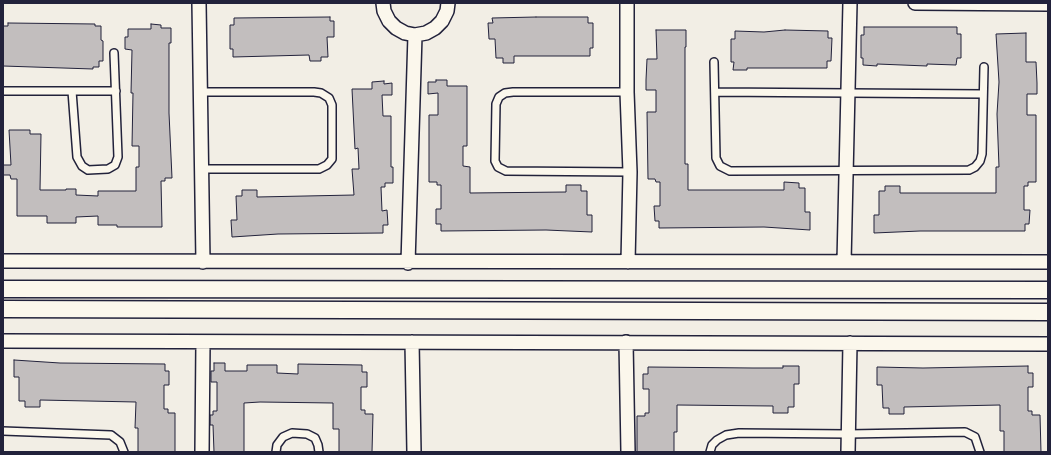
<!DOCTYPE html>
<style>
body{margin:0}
#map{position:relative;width:1051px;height:455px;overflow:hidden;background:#f2eee5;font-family:Sriracha,sans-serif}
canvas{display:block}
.frame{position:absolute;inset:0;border:4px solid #22223b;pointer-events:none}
</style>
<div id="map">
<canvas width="1051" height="455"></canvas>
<div class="frame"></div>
</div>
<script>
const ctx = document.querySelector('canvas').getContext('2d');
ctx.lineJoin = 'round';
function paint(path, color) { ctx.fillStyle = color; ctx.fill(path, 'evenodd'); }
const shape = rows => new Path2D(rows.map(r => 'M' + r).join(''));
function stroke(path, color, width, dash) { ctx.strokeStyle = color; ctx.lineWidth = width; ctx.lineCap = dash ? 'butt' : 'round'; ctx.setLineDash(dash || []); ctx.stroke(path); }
const building = shape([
 [330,17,330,21,334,21,334,37,327,37,328,57,321,57,321,61,310,61,309,55,233,57,233,49,230,49,230,25,234,25,234,18,330,17],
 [536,17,588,17,588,23,593,23,593,48,590,48,590,56,514,56,514,63,503,63,503,58,496,58,495,39,489,39,488,23,493,23,492,18,536,17],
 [8,23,95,24,95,26,101,26,101,40,103,41,103,61,99,61,99,67,93,67,93,69,3,66,3,26,8,26,8,23],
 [151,24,161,25,161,28,171,28,171,43,169,43,169,113,172,178,165,178,165,181,161,181,162,227,117,227,117,225,98,225,98,216,76,217,76,223,47,223,47,216,17,216,17,179,11,179,10,175,3,175,3,165,11,165,9,130,30,130,30,134,41,134,40,190,66,190,66,189,76,189,76,195,98,196,98,191,136,191,136,167,139,167,139,146,132,146,133,93,131,93,132,50,125,49,125,37,128,37,128,29,151,29,151,24],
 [864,27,957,27,957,34,961,34,961,58,957,58,956,65,927,64,927,66,877,64,877,66,863,65,863,58,861,58,861,35,864,35,864,27],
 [656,30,686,30,686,47,685,47,685,164,688,164,688,190,784,190,784,182,799,183,799,188,805,188,805,212,810,212,810,230,764,227,659,228,659,221,655,221,654,206,660,206,660,182,656,182,655,179,648,179,647,112,656,112,656,90,646,90,646,80,647,59,657,59,656,30],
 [785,30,828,31,828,38,832,38,831,61,827,61,827,68,747,68,747,70,733,70,734,62,731,62,731,39,735,39,735,31,764,32,785,30],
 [1026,33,1026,62,1036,62,1037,83,1037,94,1027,94,1027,115,1036,115,1036,182,1028,182,1028,186,1024,186,1024,210,1030,210,1029,224,1025,224,1025,231,920,231,874,233,874,215,879,215,879,191,885,191,885,186,900,186,900,193,996,193,996,167,999,167,997,114,999,82,996,34,1026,33],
 [436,80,447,80,447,86,467,86,467,146,463,146,463,166,470,167,470,193,566,192,566,185,581,185,581,191,587,191,587,215,592,215,592,232,546,230,441,231,441,224,436,224,436,209,441,209,441,185,437,185,437,182,429,182,429,115,438,115,438,93,428,94,428,82,436,82,436,80],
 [384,81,384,84,392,83,392,95,382,95,383,116,391,116,391,167,393,167,393,183,385,183,385,187,381,187,382,211,387,210,388,225,383,225,383,233,278,234,232,237,231,220,237,220,236,196,242,196,242,190,257,190,257,197,354,195,352,169,359,169,358,148,355,149,352,89,372,89,372,82,384,81],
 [14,360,60,363,165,364,165,371,169,371,169,385,164,385,164,409,168,409,168,413,175,413,175,452,138,452,138,428,135,428,136,402,40,400,40,407,25,407,25,401,19,401,19,377,14,377,14,360],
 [214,363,225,363,225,371,247,371,247,365,277,365,277,373,298,374,298,364,362,365,362,372,367,372,367,387,361,387,361,410,365,410,365,414,373,414,372,452,339,452,339,429,333,429,333,403,260,402,244,403,244,452,214,452,213,425,210,425,210,415,213,415,213,411,217,411,217,382,211,382,211,371,214,371,214,363],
 [783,366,799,366,799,384,794,384,794,407,788,407,788,413,773,413,773,406,677,405,677,432,674,432,674,452,637,452,637,416,645,416,645,413,649,413,649,389,643,389,643,374,648,374,648,367,753,368,783,368,783,366],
 [1028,366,1028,373,1033,373,1033,387,1028,387,1028,411,1032,411,1032,415,1040,415,1041,452,1004,452,1004,431,1000,431,1000,405,904,407,904,414,889,414,889,408,883,408,882,385,877,385,877,367,923,368,1028,366]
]);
const service = shape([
 [714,62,716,158,720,166,730,171,969,170,975,167,980,161,982,154,984,67],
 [3,91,116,91],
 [72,91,77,157,82,166,88,170,108,169,115,165,118,157,114,53],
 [200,92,314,92,321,93,329,98,332,105,332,159,327,165,319,169,201,169],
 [627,92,513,92,505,93,499,97,496,104,495,161,498,167,506,171,630,172],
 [715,92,983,94],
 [3,431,111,435,120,442,124,452],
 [276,452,277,445,283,437,292,433,307,434,315,438,318,445,319,452],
 [710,452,712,445,717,440,726,435,739,433,848,434,965,432,975,437,980,452]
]);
const minor = shape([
 [199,3,203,262],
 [383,3,384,11,389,21,396,28,405,33,415,35,426,33,435,28,442,21,447,11,448,3],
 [627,3,627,92,630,172,628,262],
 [915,3,1048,4],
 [3,261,1048,262],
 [844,262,850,3],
 [408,263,415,35],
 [3,341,1048,344],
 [412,342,414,452],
 [626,342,628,452],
 [202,452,203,342],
 [848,452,850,343]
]);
const tertiary = shape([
 [3,289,1048,290],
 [3,309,1048,312]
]);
paint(building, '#c2bebe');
stroke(building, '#22223b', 1);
stroke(service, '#22223b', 10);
stroke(minor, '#22223b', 16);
stroke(tertiary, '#22223b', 19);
stroke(service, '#fbf7ec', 7);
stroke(minor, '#fbf7ec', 13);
stroke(tertiary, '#fbf7ec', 16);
</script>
